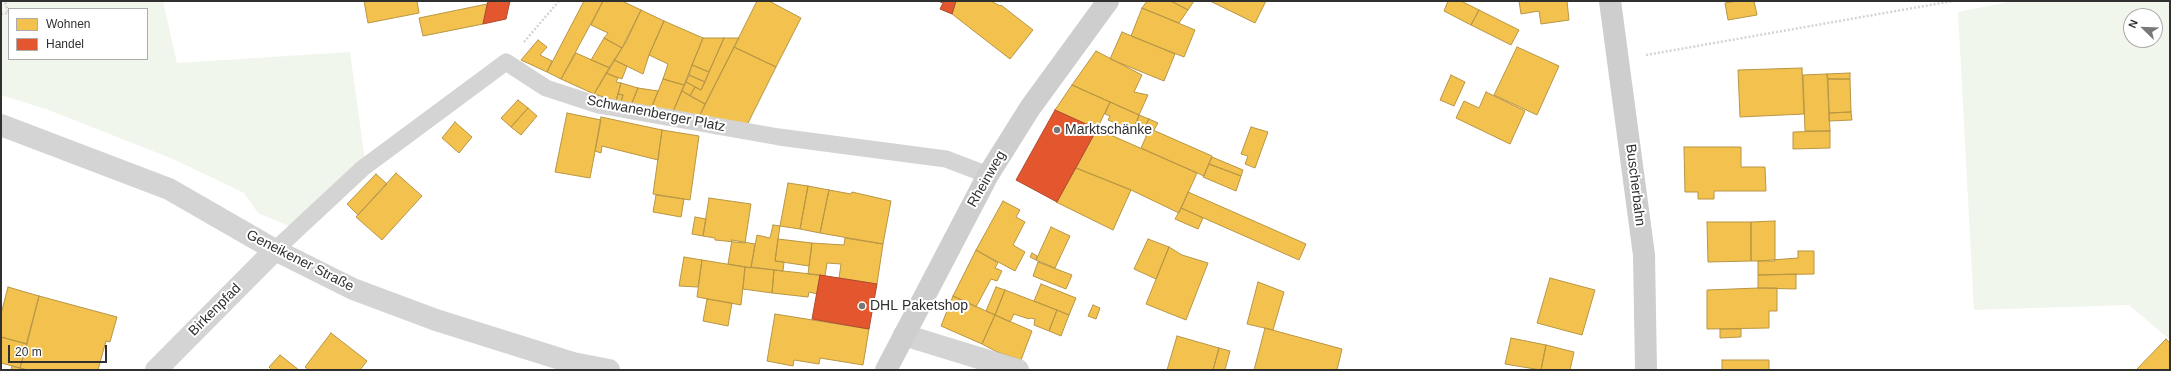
<!DOCTYPE html>
<meta charset="utf-8">
<style>
body{margin:0}
#map{position:relative;width:2171px;height:371px;overflow:hidden;background:#fff;font-family:Helvetica,sans-serif}
canvas{display:block}
.frame{position:absolute;inset:0;border:2px solid #303030;pointer-events:none}
.legend{position:absolute;left:8px;top:8px;width:140px;height:52px;box-sizing:border-box;background:#fff;border:1px solid #acacac;margin:0;padding:5px 7px;list-style:none;font-size:12px;color:#303030}
.legend li{display:flex;align-items:center;gap:8px;height:20px}
.legend b{width:20px;border:1px solid #acacac}
.north{position:absolute;left:2123px;top:8px;width:40px;height:40px;box-sizing:border-box;background:#fff;border:1px solid #acacac;border-radius:50%;rotate:293deg;font-size:11px;font-weight:700;line-height:16px;text-align:center;color:#303030}
.north::after{content:'';display:block;margin:auto;width:14px;height:18px;background:#787878;clip-path:polygon(50% 0,100% 100%,50% 72%,0 100%)}
.scale{position:absolute;left:8px;top:345px;width:99px;height:18px;box-sizing:border-box;border:2px solid #303030;border-top:0;padding-left:5px;font-size:12px;line-height:14px;white-space:nowrap;color:#303030;-webkit-text-stroke:3px #fff;paint-order:stroke}
</style>
<div id="map">
<canvas width="2171" height="371"></canvas>
<div class="frame"></div>
<ul class="legend">
<li><b style="height:11px;background:#f2c14e"></b>Wohnen</li>
<li><b style="height:11px;background:#e4572e"></b>Handel</li>
</ul>
<div class="north">N</div>
<div class="scale">20 m</div>
</div>
<script>
const ctx = document.querySelector('canvas').getContext('2d');
ctx.lineJoin = 'round';
function paint(path, color) { ctx.fillStyle = color; ctx.fill(path, 'evenodd'); }
const shape = rows => new Path2D(rows.map(r => 'M' + r).join(''));
function stroke(path, color, width, dash) { ctx.strokeStyle = color; ctx.lineWidth = width; ctx.lineCap = dash ? 'butt' : 'round'; ctx.setLineDash(dash || []); ctx.stroke(path); }
function drawText(font, color, halo, rows, align = 'center') {
  ctx.font = font + ' Helvetica,sans-serif'; ctx.lineWidth = 4; ctx.setLineDash([]); ctx.textBaseline = 'middle'; ctx.strokeStyle = halo; ctx.fillStyle = color; for (const [text, x, y, turn = 0] of rows) {
    ctx.save(); ctx.translate(x, y); ctx.rotate((+turn || 0) * Math.PI / 180); ctx.textAlign = isNaN(turn) ? turn : align; if (halo) ctx.strokeText(text, 0, 0); ctx.fillText(text, 0, 0); ctx.restore();
  }
}
const green = shape([
 [1,1,163,1,177,63,350,52,367,175,301,231,258,213,244,193,173,159,46,109,1,95],
 [9,9,147,9,147,59,9,59],
 [2014,1,2170,1,2170,340,2129,305,1974,310,1958,12],
 [2131,16,2155,16,2155,40,2131,40]
]);
const homes = shape([
 [364,1,417,1,419,13,368,23,364,1],
 [584,1,603,1,561,79,547,72,584,1],
 [603,1,622,1,641,10,622,48,604,38,608,33,591,25,603,1],
 [757,1,769,1,801,18,776,67,734,47,757,1],
 [956,1,991,1,1000,6,1001,5,1033,30,1010,59,952,14,956,1],
 [1147,1,1171,1,1188,10,1179,23,1142,8,1147,1],
 [1171,1,1194,1,1188,10,1171,1],
 [1210,1,1266,1,1255,23,1210,1],
 [1448,1,1461,1,1479,10,1471,25,1444,11,1448,1],
 [1519,1,1567,1,1569,20,1541,24,1539,11,1521,14,1519,1],
 [1737,1,1754,1,1757,15,1728,20,1725,3,1737,1],
 [487,4,483,24,423,36,419,18,487,4],
 [1142,8,1195,30,1184,57,1131,36,1142,8],
 [641,10,664,21,649,55,643,74,614,60,626,42,641,10],
 [1479,10,1519,30,1511,45,1471,25,1479,10],
 [664,21,703,38,684,85,663,79,668,64,649,55,664,21],
 [1122,32,1175,54,1164,81,1110,59,1122,32],
 [604,38,622,48,610,68,591,60,604,38],
 [703,38,724,38,709,72,692,65,703,38],
 [724,38,739,38,705,104,690,96,695,87,701,90,724,38],
 [538,40,547,47,540,55,552,61,547,72,521,60,538,40],
 [734,47,776,67,746,127,698,119,734,47],
 [1517,47,1559,66,1537,115,1494,95,1517,47],
 [1096,51,1142,75,1134,92,1148,95,1139,115,1072,85,1096,51],
 [576,53,610,68,594,94,561,79,576,53],
 [614,60,627,66,622,79,606,73,614,60],
 [692,65,709,72,705,82,689,75,692,65],
 [1802,68,1804,114,1740,117,1738,70,1802,68],
 [606,73,618,78,616,82,621,83,616,101,594,94,606,73],
 [1850,73,1850,79,1828,79,1827,74,1850,73],
 [1827,74,1830,131,1805,131,1803,75,1827,74],
 [689,75,705,82,701,90,686,82,689,75],
 [1451,75,1465,82,1454,106,1440,100,1451,75],
 [663,79,684,85,672,114,651,109,663,79],
 [1828,79,1850,79,1851,112,1829,113,1828,79],
 [686,82,695,87,690,96,682,91,686,82],
 [621,83,638,88,631,105,621,102,623,95,618,94,621,83],
 [1072,85,1110,102,1097,129,1055,110,1072,85],
 [638,88,658,91,651,109,631,105,638,88],
 [682,91,705,104,698,119,672,114,682,91],
 [1486,92,1525,111,1510,144,1456,118,1464,101,1479,108,1486,92],
 [618,94,623,95,621,102,616,101,618,94],
 [518,100,528,108,511,127,501,118,518,100],
 [1110,102,1139,115,1133,130,1108,120,1110,116,1105,114,1110,102],
 [528,108,537,116,521,135,511,127,528,108],
 [1851,112,1852,120,1829,121,1829,113,1851,112],
 [567,113,601,120,590,178,555,172,567,113],
 [1139,115,1149,119,1145,126,1136,126,1139,115],
 [601,117,662,130,658,160,602,146,601,153,595,151,601,117],
 [1149,119,1158,123,1154,130,1149,130,1146,136,1133,130,1136,126,1145,126,1149,119],
 [455,122,472,137,459,153,442,138,455,122],
 [1251,127,1268,132,1255,168,1245,164,1248,156,1241,154,1251,127],
 [1097,129,1197,173,1179,213,1131,190,1076,168,1097,129],
 [662,130,699,136,690,200,653,194,662,130],
 [1149,130,1153,130,1212,156,1204,176,1141,148,1149,130],
 [1830,131,1830,148,1793,149,1793,132,1830,131],
 [1684,147,1741,147,1741,167,1765,167,1766,191,1714,191,1714,199,1698,199,1698,192,1685,192,1684,147],
 [1212,157,1243,170,1241,176,1209,164,1212,157],
 [1209,164,1241,176,1236,191,1203,177,1209,164],
 [1076,168,1131,190,1113,230,1056,202,1076,168],
 [396,173,422,196,382,240,356,217,396,173],
 [376,174,387,184,358,215,347,204,376,174],
 [788,183,808,186,800,229,780,226,788,183],
 [808,186,829,190,820,233,800,229,808,186],
 [829,190,851,194,852,192,891,201,883,244,820,233,829,190],
 [1188,192,1306,244,1299,260,1181,208,1188,192],
 [656,195,684,199,681,217,653,212,656,195],
 [709,198,751,204,745,243,715,240,715,238,703,236,709,198],
 [1003,201,1020,210,1016,217,1025,222,1013,245,1025,252,1015,271,976,250,1003,201],
 [1181,208,1203,218,1198,229,1175,219,1181,208],
 [695,217,706,219,703,236,692,234,695,217],
 [1775,221,1775,261,1751,261,1751,222,1775,221],
 [1707,222,1751,222,1751,261,1708,262,1707,222],
 [773,225,780,226,775,261,784,262,783,271,751,267,757,235,770,238,773,225],
 [1051,227,1070,236,1055,268,1036,260,1051,227],
 [845,238,883,244,877,284,839,278,841,264,827,263,825,276,808,274,812,243,844,245,845,238],
 [778,239,812,243,809,266,775,261,778,239],
 [1148,239,1169,247,1156,279,1134,269,1148,239],
 [732,240,755,244,751,268,728,264,732,240],
 [1169,247,1182,255,1208,263,1186,320,1146,304,1169,247],
 [976,250,998,263,995,268,1002,271,997,281,991,279,976,307,953,296,976,250],
 [1798,251,1814,251,1814,274,1758,275,1758,261,1798,258,1798,251],
 [1032,253,1037,256,1036,260,1030,257,1032,253],
 [684,257,702,260,698,287,679,286,684,257],
 [702,260,745,267,741,305,697,297,702,260],
 [1038,262,1072,275,1066,289,1033,276,1038,262],
 [745,267,774,270,772,293,743,289,745,267],
 [774,270,820,275,817,294,809,292,808,297,772,293,774,270],
 [1796,274,1796,289,1758,288,1758,275,1796,274],
 [1550,278,1595,290,1582,335,1537,323,1550,278],
 [1258,282,1284,292,1273,330,1247,324,1258,282],
 [1041,284,1076,298,1069,315,1034,301,1041,284],
 [8,287,39,296,27,344,1,337,1,314,8,287],
 [996,287,1005,290,995,315,986,311,996,287],
 [1758,288,1777,288,1777,311,1769,311,1769,328,1707,329,1707,290,1758,288],
 [1005,290,1057,310,1049,331,1034,325,1035,319,1030,318,1029,319,1014,314,1010,322,995,315,1005,290],
 [39,296,117,317,110,342,106,341,98,370,27,370,20,368,39,296],
 [953,296,995,315,982,344,941,326,953,296],
 [707,299,732,303,728,326,703,321,707,299],
 [1093,305,1100,308,1096,319,1088,316,1093,305],
 [1057,310,1069,315,1061,336,1049,331,1057,310],
 [775,314,869,329,863,365,820,358,819,364,794,360,793,366,767,361,775,314],
 [995,315,1032,331,1021,360,997,352,982,344,995,315],
 [1265,328,1342,349,1337,370,1254,370,1265,328],
 [1720,329,1741,329,1741,337,1720,338,1720,329],
 [331,333,367,361,360,370,309,370,305,367,331,333],
 [1177,336,1219,348,1213,370,1167,370,1177,336],
 [1,337,27,344,20,368,1,363,1,337],
 [1511,338,1546,345,1541,370,1505,364,1511,338],
 [2166,339,2170,343,2170,370,2136,370,2166,339],
 [1546,345,1574,352,1570,370,1541,370,1546,345],
 [1219,348,1230,351,1225,370,1213,370,1219,348],
 [280,355,299,370,272,370,269,367,280,355],
 [1722,360,1769,360,1769,370,1722,370,1722,360],
 [12,366,20,368,27,370,11,370,12,366]
]);
const shops = shape([
 [488,1,510,1,506,19,483,24,488,1],
 [938,1,956,1,952,14,940,9,943,3,938,1],
 [1055,110,1097,129,1057,202,1016,180,1055,110],
 [820,275,877,284,869,329,812,319,820,275]
]);
const path = shape([
 [1,14,8,13,5,1],
 [524,42,559,1],
 [1646,55,1953,1]
]);
const service = shape([
 [275,250,363,168,506,62,546,88,598,105,779,137,946,159,988,175]
]);
const minor = shape([
 [156,370,275,250]
]);
const tertiary = shape([
 [1,125,169,189,275,250,353,289,436,320,573,363,609,370],
 [904,335,1018,370]
]);
const secondary = shape([
 [1610,1,1644,255,1646,370],
 [886,370,988,175,1030,108,1108,1]
]);
const markers = [
 [1057,130,4,"#787878"],
 [862,306,4,"#787878"]
];
const streetNames = [
 ["Schwanenberger Platz",656,114,11],
 ["Rheinweg",987,179,-60],
 ["Buscherbahn",1635,185,83],
 ["Geneikener Straße",300,261,27],
 ["Birkenpfad",215,310,-45]
];
const poiNames = [
 ["Marktschänke",1065,130],
 ["DHL Paketshop",870,306]
];
paint(green, '#f1f6ec');
paint(homes, '#f2c14e');
stroke(homes, '#b89645', 1);
paint(shops, '#e4572e');
stroke(shops, '#ae4b2f', 1);
stroke(path, '#d4d4d4', 2.5, [2, 2]);
stroke(service, '#d4d4d4', 17);
stroke(minor, '#d4d4d4', 22);
stroke(tertiary, '#d4d4d4', 22);
stroke(secondary, '#cecece', 22);
for (const [x, y, r, color] of markers) { const dot = new Path2D(); dot.arc(x, y, r, 0, 2 * Math.PI); ctx.fillStyle = color; ctx.fill(dot); stroke(dot, '#fff', 1.5); }
drawText('14px', '#303030', '#fff', streetNames);
drawText('14px', '#303030', '#fff', poiNames, 'left');
</script>
